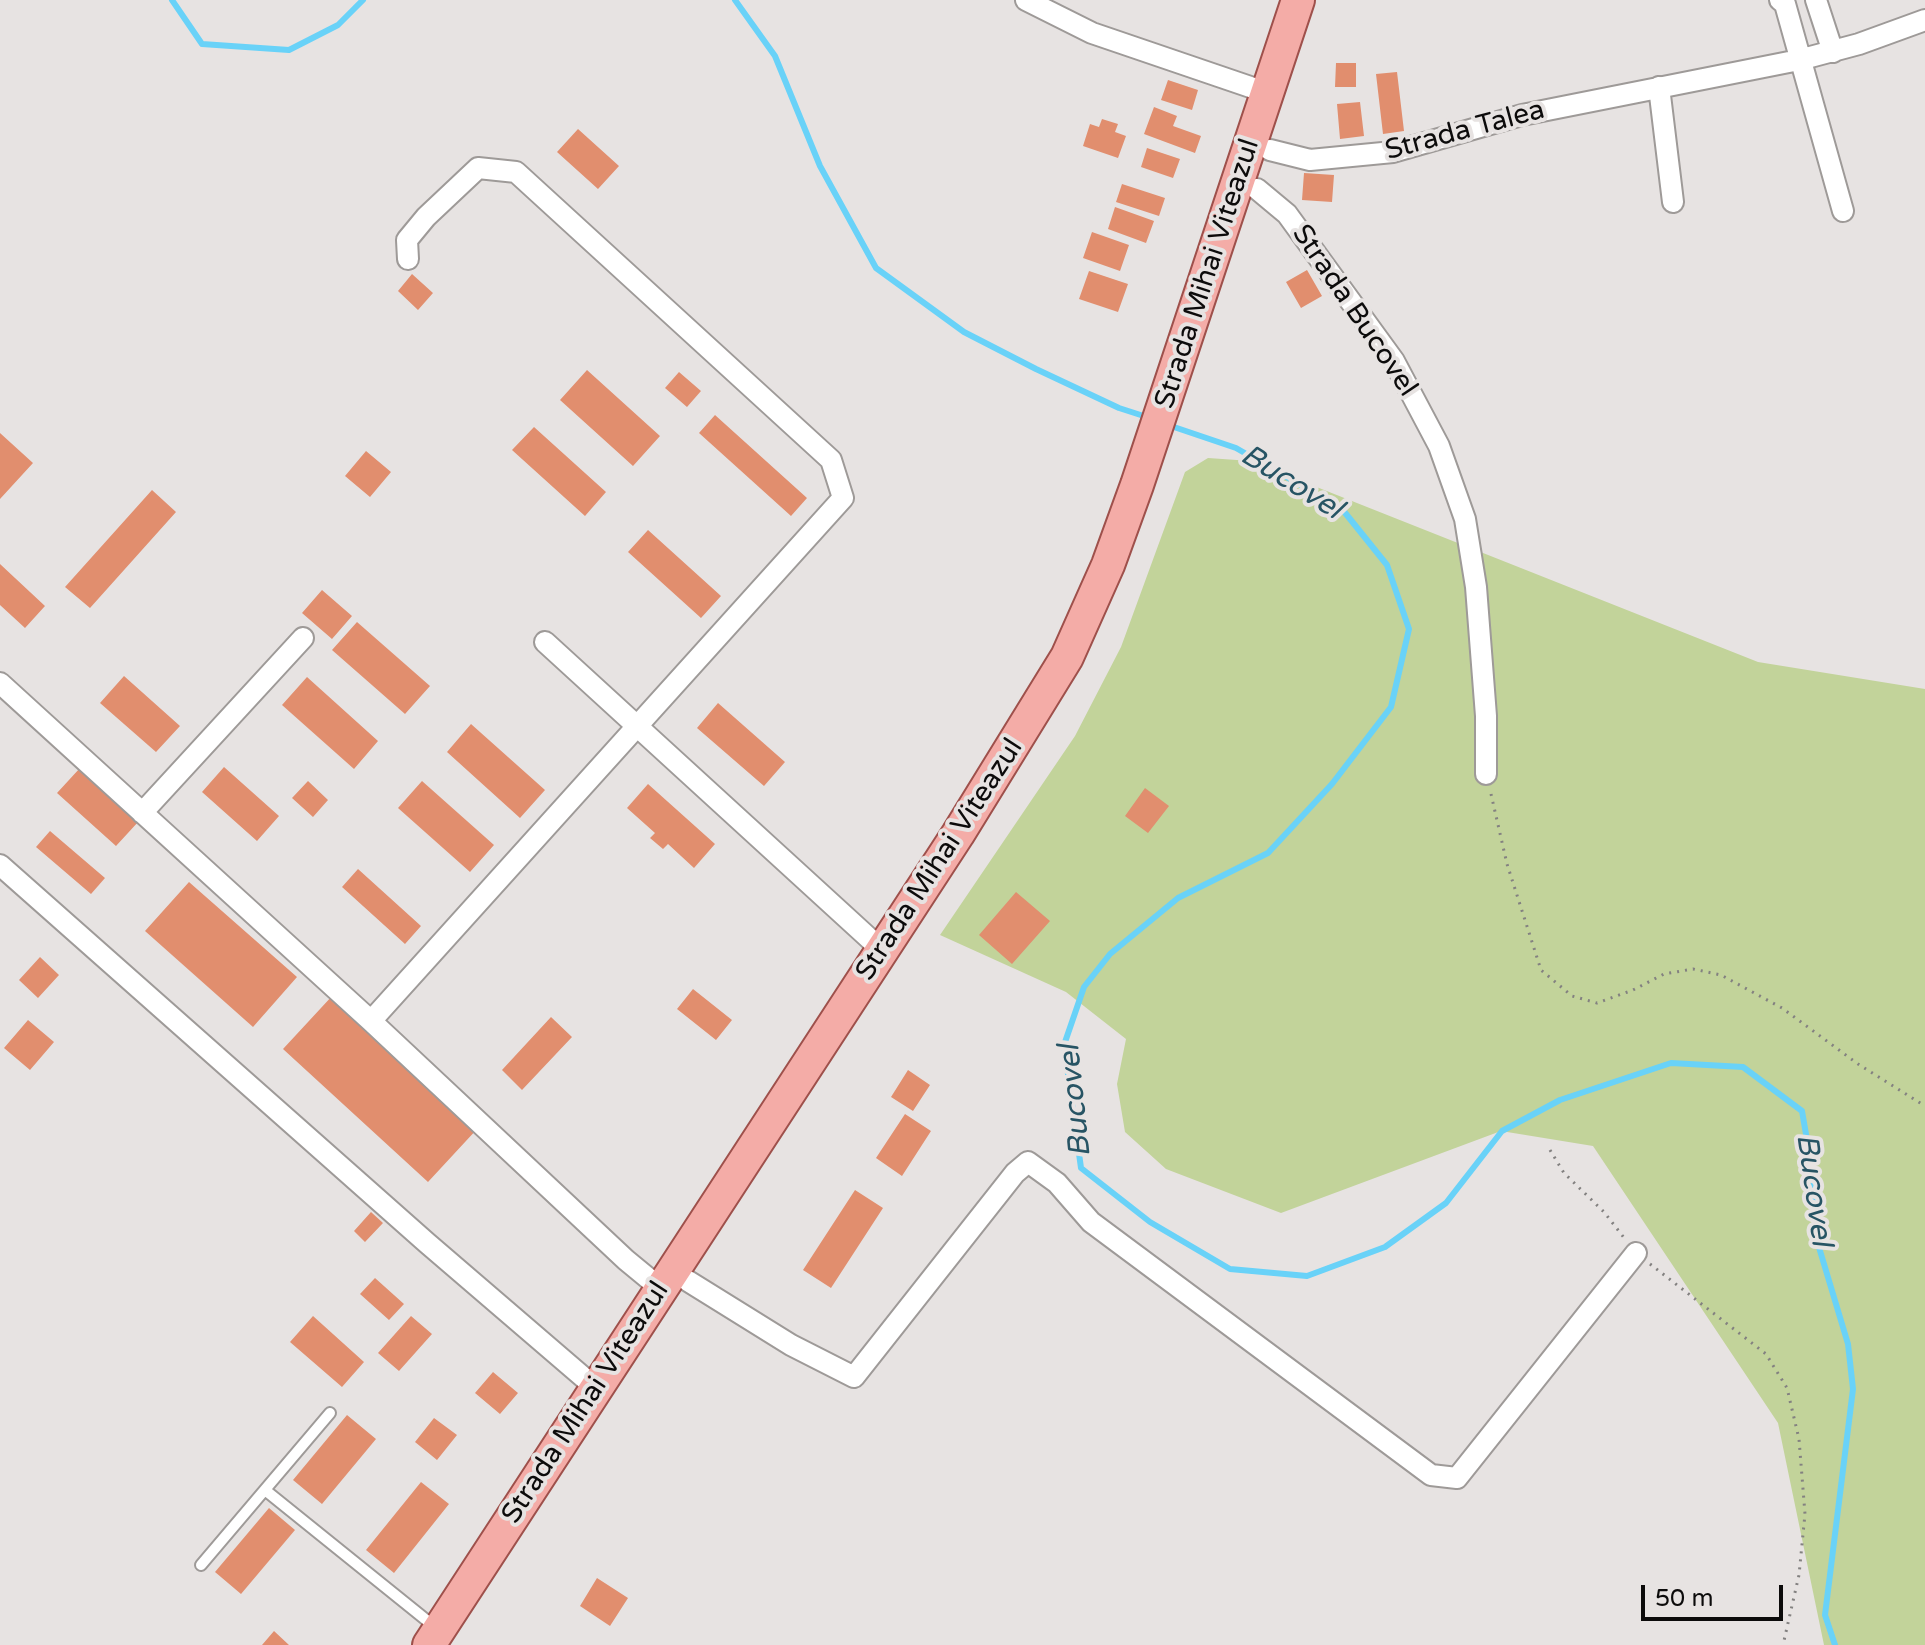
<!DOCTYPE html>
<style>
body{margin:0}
#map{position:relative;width:1925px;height:1645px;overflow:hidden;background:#e7e3e2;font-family:"Varela Round",sans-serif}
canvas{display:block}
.scale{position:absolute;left:1641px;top:1585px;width:142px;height:36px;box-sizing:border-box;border:4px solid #0c0b0b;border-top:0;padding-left:10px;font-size:24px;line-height:28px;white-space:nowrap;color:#0c0b0b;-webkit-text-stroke:6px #e7e3e2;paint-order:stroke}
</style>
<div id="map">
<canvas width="1925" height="1645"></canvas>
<div class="scale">50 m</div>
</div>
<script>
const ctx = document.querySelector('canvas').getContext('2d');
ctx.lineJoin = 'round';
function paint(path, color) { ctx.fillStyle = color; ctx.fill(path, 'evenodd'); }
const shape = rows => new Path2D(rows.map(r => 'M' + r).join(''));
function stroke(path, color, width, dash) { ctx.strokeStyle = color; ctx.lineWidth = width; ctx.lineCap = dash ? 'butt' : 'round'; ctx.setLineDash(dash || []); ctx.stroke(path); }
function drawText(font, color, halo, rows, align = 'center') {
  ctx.font = font + ' "Varela Round",sans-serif'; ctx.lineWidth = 8; ctx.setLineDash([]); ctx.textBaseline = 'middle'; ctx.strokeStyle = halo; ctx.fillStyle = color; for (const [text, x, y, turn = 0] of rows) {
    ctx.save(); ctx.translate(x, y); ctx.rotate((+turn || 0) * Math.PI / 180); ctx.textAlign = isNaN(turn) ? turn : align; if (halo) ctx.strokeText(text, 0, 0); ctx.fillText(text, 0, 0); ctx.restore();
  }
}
const green = shape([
 [1208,458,1251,461,1758,662,1925,689,1925,1645,1824,1645,1778,1423,1593,1146,1501,1131,1281,1213,1166,1169,1125,1132,1117,1084,1126,1039,1066,992,940,935,1075,736,1121,647,1185,472]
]);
const stream = shape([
 [172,0,202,44,289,50,338,25,363,0],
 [735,0,775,56,820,166,876,268,964,332,1036,369,1119,408,1150,418],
 [1168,425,1236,448,1342,509,1387,565,1409,629,1391,707,1332,784,1268,853,1178,898,1110,954,1084,987,1064,1045,1081,1168,1150,1222,1230,1269,1307,1276,1385,1247,1446,1203,1502,1131,1560,1100,1671,1063,1743,1067,1802,1111,1813,1175,1818,1244,1848,1344,1853,1389,1825,1615,1835,1645]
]);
const building = shape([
 [1336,63,1356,63,1356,87,1335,87],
 [1397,72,1404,131,1383,134,1376,74],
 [1168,80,1198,90,1192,110,1161,100],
 [1360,102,1364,136,1340,139,1337,104],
 [1154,107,1177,116,1173,126,1201,136,1195,153,1144,134],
 [1102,119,1118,124,1115,132,1126,136,1118,158,1083,146,1090,124,1099,127],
 [578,129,619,166,598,189,557,152],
 [1147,148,1180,159,1173,178,1141,167],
 [1304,173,1334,175,1332,202,1302,200],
 [1122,184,1165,198,1159,216,1116,202],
 [1115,207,1154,221,1146,243,1108,229],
 [1092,232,1129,245,1120,271,1083,258],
 [1307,270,1322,296,1301,308,1286,282],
 [1089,271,1128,284,1118,312,1079,299],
 [412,274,433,293,418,310,398,291],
 [587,370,660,436,633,466,560,400],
 [679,372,701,391,687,407,665,388],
 [715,415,807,498,791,516,699,433],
 [534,427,606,492,585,516,512,450],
 [0,433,33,463,0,499],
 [366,451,391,472,370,497,345,476],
 [152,490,176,512,90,608,65,587],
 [648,530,721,596,701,618,628,552],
 [0,564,45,606,25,628,0,605],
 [322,590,352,616,332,639,302,613],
 [357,622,430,686,405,714,332,650],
 [124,676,180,726,156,752,100,703],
 [307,677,378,741,354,769,282,705],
 [718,703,785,762,764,786,697,728],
 [471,724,545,790,520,818,447,752],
 [224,767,279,816,257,841,202,792],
 [80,768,139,821,116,846,57,793],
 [308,781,328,800,313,817,292,798],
 [422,781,494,845,470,872,398,808],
 [648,784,715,844,694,868,668,844,663,849,650,838,655,833,627,808],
 [1145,788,1169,806,1148,833,1125,816],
 [50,831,105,878,91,894,36,847],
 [358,869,421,926,405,944,342,887],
 [189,882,297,977,253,1027,145,931],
 [1016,892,1050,921,1012,964,979,935],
 [40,957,59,975,38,998,19,980],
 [693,989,732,1020,716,1040,677,1009],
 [333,995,478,1128,428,1182,283,1049],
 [551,1017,572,1037,522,1090,502,1070],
 [28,1020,54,1042,30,1070,4,1048],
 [908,1070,930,1085,913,1111,891,1097],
 [905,1114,931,1131,902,1176,876,1158],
 [855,1190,883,1208,831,1288,803,1270],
 [371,1212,383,1223,365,1242,354,1231],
 [375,1278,404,1304,389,1320,360,1294],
 [313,1316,364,1362,342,1387,290,1342],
 [411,1316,432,1334,399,1371,378,1353],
 [493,1372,518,1393,500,1414,475,1393],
 [347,1415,376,1439,322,1504,293,1480],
 [434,1418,457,1435,437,1460,415,1442],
 [421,1482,449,1504,394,1573,366,1550],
 [269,1508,295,1530,241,1594,215,1572],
 [597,1578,628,1598,610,1626,580,1606],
 [274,1631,289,1645,262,1645]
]);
const path = shape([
 [1491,794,1507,864,1541,970,1572,996,1597,1003,1633,990,1664,974,1693,969,1721,975,1782,1008,1858,1064,1925,1106],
 [1550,1150,1564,1173,1604,1212,1625,1239],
 [1650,1264,1766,1354,1787,1388,1799,1439,1805,1514,1799,1575,1783,1645]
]);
const service = shape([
 [265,1490,435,1627],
 [201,1565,330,1413]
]);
const minor = shape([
 [1026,0,1092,33,1268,93],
 [1780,0,1785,4,1843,211],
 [1816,0,1833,52],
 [1659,87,1673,202],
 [1270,150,1310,160,1393,152,1522,115,1799,60,1859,44,1925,20],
 [1257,189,1287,214,1394,361,1439,446,1465,519,1476,587,1486,716,1486,774],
 [545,642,883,951],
 [0,683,371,1021,626,1260,660,1288],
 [142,813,303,638],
 [0,865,427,1243,597,1389],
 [371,1021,843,498,831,460,516,172,478,168,426,217,407,240,408,259],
 [688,1281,791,1345,854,1377,1015,1173,1028,1162,1057,1183,1091,1222,1431,1475,1457,1478,1636,1253]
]);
const primary = shape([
 [429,1645,958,834,1067,657,1108,565,1137,485,1298,0]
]);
const streetNames = [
 ["Strada Talea",1465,131,-15],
 ["Strada Mihai Viteazul",1208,274,-72],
 ["Strada Bucovel",1354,311,56],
 ["Strada Mihai Viteazul",940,860,-57],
 ["Strada Mihai Viteazul",586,1403,-57]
];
const waterNames = [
 ["Bucovel",1291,483,32],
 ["Bucovel",1076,1101,-96],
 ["Bucovel",1813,1190,82]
];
paint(green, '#c2d39a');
stroke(stream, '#69d2f8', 6);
paint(building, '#e18e6e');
stroke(service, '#9e9a98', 14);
stroke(minor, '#9e9a98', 24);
stroke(primary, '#9e504b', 36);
stroke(path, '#838180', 3, [2, 6]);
stroke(service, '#fff', 10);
stroke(minor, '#fff', 20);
stroke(primary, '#f4aca7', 32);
drawText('28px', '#0c0b0b', '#e7e3e2', streetNames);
drawText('italic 30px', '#275464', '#e7e3e2', waterNames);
</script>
